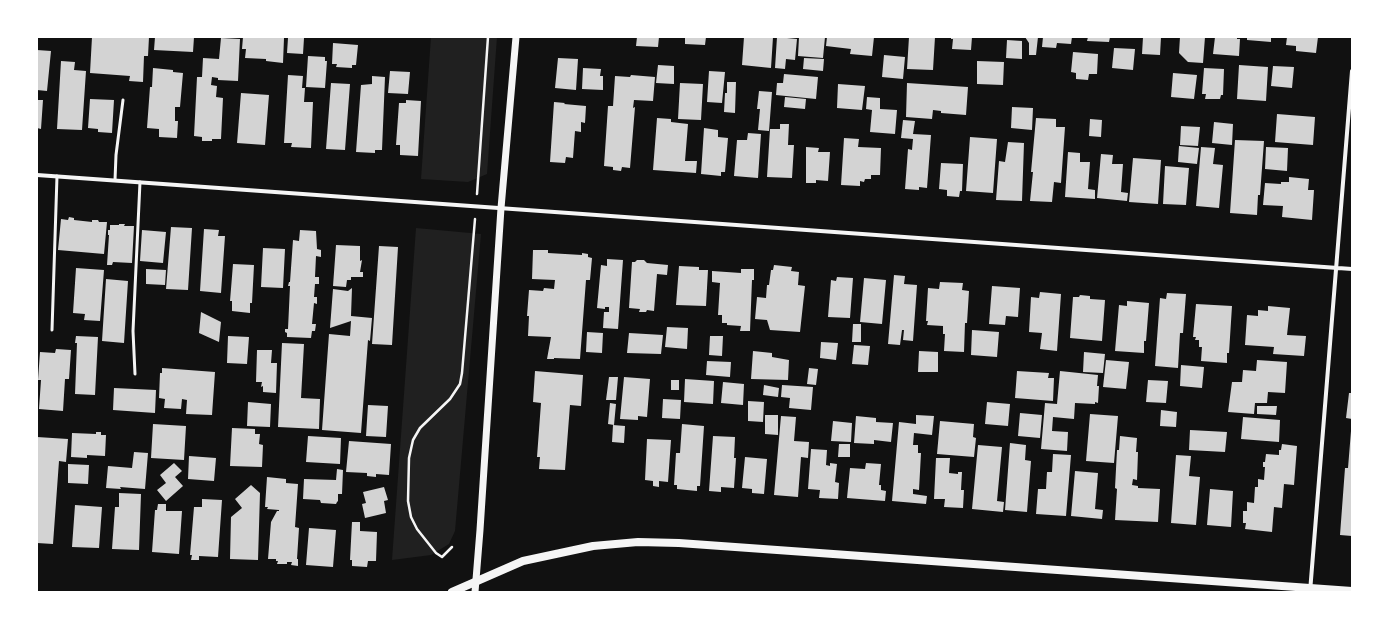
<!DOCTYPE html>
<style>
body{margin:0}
#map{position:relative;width:1389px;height:629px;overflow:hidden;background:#111;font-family:"Noto Serif",serif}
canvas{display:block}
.frame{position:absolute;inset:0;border:38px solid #fff;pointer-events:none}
</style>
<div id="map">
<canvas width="1389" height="629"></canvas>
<div class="frame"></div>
</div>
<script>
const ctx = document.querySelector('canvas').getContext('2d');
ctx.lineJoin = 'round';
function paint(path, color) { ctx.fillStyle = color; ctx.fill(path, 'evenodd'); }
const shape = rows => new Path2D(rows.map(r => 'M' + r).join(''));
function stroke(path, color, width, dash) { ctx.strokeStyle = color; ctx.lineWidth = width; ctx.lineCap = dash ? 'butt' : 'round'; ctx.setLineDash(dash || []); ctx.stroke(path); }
const green = shape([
 [431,37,497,37,487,174,468,182,421,179],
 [416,228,481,234,455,531,449,544,431,555,392,560]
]);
const building = shape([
 [92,37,149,37,148,56,144,56,143,82,129,81,130,76,90,73],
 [155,37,194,37,193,52,154,50],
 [243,37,284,38,283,63,266,61,266,59,245,58,246,49,242,49],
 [637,37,659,37,658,47,636,46],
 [685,37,706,37,705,45,685,44],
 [744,37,773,37,771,68,742,65],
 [777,37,797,39,795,60,786,59,785,69,775,68],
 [799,37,825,37,823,58,798,56],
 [827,37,874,37,872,56,850,54,851,49,826,46],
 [909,37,935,37,933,70,907,69],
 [951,37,972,37,971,50,952,49,953,39,951,39],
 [1025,37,1038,37,1036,55,1029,55,1029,43],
 [1043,37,1072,37,1071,44,1057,43,1056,48,1042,47],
 [1088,37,1110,37,1109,42,1087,41],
 [1143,37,1161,37,1160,55,1142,54],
 [1180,37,1205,37,1203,63,1188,62,1179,53],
 [1215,37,1237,37,1237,39,1240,39,1239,56,1213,54],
 [1247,37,1271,37,1271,42,1247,40],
 [1287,37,1318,37,1316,53,1296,51,1296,46,1286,45],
 [221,38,240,39,238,81,218,80,218,78,212,77,211,85,217,86,216,97,223,98,221,139,212,139,212,141,202,141,202,137,194,136,197,77,202,77,203,58,219,59],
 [288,38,304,38,303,54,287,53],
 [1007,40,1022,41,1022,59,1006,58],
 [333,43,358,45,356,65,352,65,352,68,336,67,337,64,332,64],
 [1114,48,1135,49,1133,70,1112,68],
 [37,50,51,51,47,91,37,90],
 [1073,52,1098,54,1097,74,1089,74,1088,80,1076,79,1076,73,1071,72],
 [884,55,905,57,903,79,882,77],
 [308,56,325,57,325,61,327,61,325,88,306,87],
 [558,58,578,59,576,90,555,88],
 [804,58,824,59,823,71,803,69],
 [61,61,75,62,74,70,86,71,82,130,57,129],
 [977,61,1004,62,1003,85,977,84],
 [658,65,674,66,674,84,656,83],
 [1239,65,1268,67,1266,101,1237,99],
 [1273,66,1294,67,1292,88,1271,86],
 [153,68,173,70,173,72,183,73,180,107,175,107,175,121,178,121,177,138,159,137,159,129,147,128,150,87,152,87],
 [583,68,601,69,600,76,603,76,603,90,582,89],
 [1204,68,1224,69,1223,95,1221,95,1220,99,1205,99,1206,94,1202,94],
 [390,71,410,72,408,94,388,93],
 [709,71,725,72,722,103,707,102],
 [1173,73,1197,75,1194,99,1171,97],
 [784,74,818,77,816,99,776,95,777,83,783,83],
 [288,75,303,76,302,88,305,88,304,102,313,102,311,148,291,147,292,143,284,143],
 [631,75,655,77,653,101,634,100,633,108,635,107,630,168,622,167,621,171,613,170,613,167,604,166,608,106,613,106,615,76,630,77],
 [372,76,385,77,382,150,375,150,375,153,356,152,361,85,372,84],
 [727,82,736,82,735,113,724,112,725,93,727,93],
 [331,83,350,84,345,150,326,149],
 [680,83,703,84,701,120,678,119],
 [907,83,968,87,966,115,941,113,941,111,933,110,932,119,906,117],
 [838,84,865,86,862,110,837,108],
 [759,91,772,92,769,131,758,130,760,109,757,109],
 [241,93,269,95,265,145,237,143],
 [785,97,806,99,805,109,784,107],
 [867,97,880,98,880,109,897,110,895,134,870,132,872,110,866,109],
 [90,99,114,100,112,133,98,132,98,129,88,128],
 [37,100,43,100,41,129,37,128],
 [406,100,421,101,418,156,400,155,400,145,396,145,399,103,406,103],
 [554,102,565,103,564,104,586,106,585,123,581,122,581,132,575,131,573,158,566,157,565,163,550,162],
 [1012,107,1033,108,1032,130,1011,128],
 [1277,114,1315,117,1313,145,1275,142],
 [657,118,671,119,671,122,688,124,685,161,697,161,696,173,653,170],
 [1036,118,1056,119,1056,127,1065,127,1061,183,1054,182,1052,202,1030,201,1033,172,1031,172],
 [1090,119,1102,120,1101,137,1089,136],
 [903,120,915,121,913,134,931,135,927,188,919,187,919,190,905,189,908,149,912,150,913,139,901,138],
 [1214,122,1233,124,1232,145,1212,143],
 [780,124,789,124,788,145,794,145,792,178,767,177,770,129,780,129],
 [1181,126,1200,127,1198,146,1180,145],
 [704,128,718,130,718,137,728,138,725,172,721,172,721,176,701,174],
 [748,133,761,134,758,178,734,176,737,140,747,140],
 [970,137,997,139,993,193,966,191],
 [844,138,859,139,858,147,881,148,880,175,871,175,871,179,865,179,864,182,860,181,860,186,841,185],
 [1235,140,1264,141,1260,195,1258,195,1257,215,1230,213],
 [1008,142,1024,143,1022,201,996,200,999,161,1005,162],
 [1179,146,1199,148,1197,164,1178,162],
 [806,147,819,148,818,152,830,152,828,181,816,180,816,183,806,183],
 [1201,147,1215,148,1213,164,1223,165,1219,208,1196,206],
 [1266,147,1288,148,1287,171,1265,169],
 [1068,152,1080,153,1080,162,1090,162,1088,189,1095,190,1095,199,1065,197],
 [1101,154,1113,155,1112,164,1123,164,1121,192,1128,193,1127,201,1097,198],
 [1133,158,1161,160,1158,204,1129,202],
 [941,163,963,164,962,191,960,191,959,197,947,196,947,190,939,189],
 [1165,166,1189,168,1186,205,1163,204],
 [1289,177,1309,179,1308,190,1314,190,1312,220,1282,217,1283,206,1263,205,1265,183,1281,184,1281,182,1289,182],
 [69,217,74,218,74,220,92,222,92,220,98,220,99,222,107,222,104,254,58,250,61,219,68,220],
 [119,224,125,224,124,226,134,226,132,263,113,262,112,265,107,265,109,235,108,235,108,230,110,230,110,225,119,225],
 [171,227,192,228,188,290,166,289],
 [204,229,219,230,218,236,225,236,221,293,200,291],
 [142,230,166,232,163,263,140,261],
 [300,230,316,231,317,249,321,250,321,257,316,256,315,277,319,277,319,284,315,284,314,297,317,297,317,304,314,303,312,324,316,324,315,331,312,331,311,338,287,337,287,333,285,332,285,329,288,329,290,286,288,286,289,282,290,282,293,240,299,241],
 [336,245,360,246,360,261,362,260,360,272,363,272,363,277,351,277,351,280,347,280,346,287,333,286],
 [379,246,398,247,392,345,372,344],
 [263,248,285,249,283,288,261,287],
 [533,250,548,250,548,253,582,255,582,253,588,254,588,257,592,258,590,280,586,280,580,359,554,358,554,359,547,359,551,337,528,336,529,316,527,316,529,290,543,291,544,288,554,289,555,280,532,279],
 [607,259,623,260,618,329,603,328,604,312,609,312,609,307,605,307,605,309,597,308,601,265,607,266],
 [637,260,644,260,647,263,668,265,667,275,657,274,654,311,647,310,646,312,639,312,640,309,629,308,632,262,635,262],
 [233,264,254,265,252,303,250,303,250,313,232,311,232,301,230,301],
 [774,265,792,267,791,271,799,272,798,285,805,286,800,332,770,330,767,320,755,319,757,297,766,298,767,285,769,285,771,270,773,270],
 [679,266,699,267,699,270,708,270,706,306,676,305],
 [76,268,104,270,100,321,84,320,85,314,73,313],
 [146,269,166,270,165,285,146,284],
 [741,269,754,269,754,280,752,280,750,331,740,331,741,326,727,325,727,323,722,323,722,315,718,315,720,283,712,282,712,271,741,273],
 [894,275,905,276,904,284,917,285,913,341,903,340,904,330,902,330,900,345,888,344],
 [837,277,853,278,850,318,828,317,831,280,836,281],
 [864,278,886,280,882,324,860,322],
 [106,279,128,281,124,343,102,341],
 [940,282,963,283,962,290,969,291,967,323,965,323,964,352,944,351,945,334,943,334,943,326,927,325,928,321,926,321,928,288,939,289],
 [992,286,1020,288,1018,317,1006,316,1005,325,989,324],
 [352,288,351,316,372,318,370,341,368,340,361,433,322,430,329,334,350,336,351,321,330,328,333,289,348,291],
 [1040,292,1061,294,1057,351,1040,349,1042,333,1029,332,1031,297,1039,298],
 [1167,293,1186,294,1183,333,1180,333,1178,368,1155,366,1160,298,1166,299],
 [1080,295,1090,296,1090,299,1105,300,1102,341,1070,338,1073,297,1079,297],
 [1127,301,1149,303,1146,341,1144,341,1144,353,1115,351,1119,305,1127,306],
 [1196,304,1232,306,1229,353,1227,353,1227,363,1201,361,1202,347,1199,347,1199,340,1195,340,1196,337,1193,337],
 [1268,306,1290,308,1287,335,1306,336,1304,356,1273,354,1274,347,1245,345,1247,315,1258,316,1258,310,1268,311],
 [201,312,221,322,219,342,199,333],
 [853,324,861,324,861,342,852,342],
 [667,327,688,328,687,349,665,347],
 [972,330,999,332,997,357,971,355],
 [587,332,603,333,602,353,586,352],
 [629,333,663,335,661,354,627,353],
 [76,336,98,337,95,395,75,394,77,343,75,343],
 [228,336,249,337,247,364,227,363],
 [710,336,723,336,722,356,709,355],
 [821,342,838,343,836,360,820,358],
 [282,343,304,344,301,398,320,399,319,429,278,427],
 [854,345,870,346,868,365,852,364],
 [56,349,71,350,69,379,65,379,63,411,39,409,41,380,38,380,40,352,55,353],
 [257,350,272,350,271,363,277,363,276,393,263,392,263,386,261,387,262,382,256,382],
 [753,351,772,353,772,357,789,360,788,380,751,379],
 [919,351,938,352,938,372,918,372],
 [1084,352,1105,354,1103,373,1083,372],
 [1106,360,1129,362,1126,389,1103,387],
 [1257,360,1287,362,1285,393,1268,392,1267,403,1255,403,1254,414,1228,412,1232,382,1242,382,1243,370,1256,371],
 [707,361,731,362,730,377,706,375],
 [1181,365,1204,367,1202,388,1180,386],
 [162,368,215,372,212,415,186,414,187,400,182,399,181,409,164,408,165,399,159,398,160,373,162,373],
 [809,368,818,369,816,385,807,384],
 [535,371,583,375,581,406,570,405,565,470,539,469,540,457,537,457,541,403,533,402],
 [1017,371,1049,373,1048,378,1054,378,1053,401,1015,398],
 [1060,371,1098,375,1097,386,1099,386,1098,403,1095,402,1095,404,1075,403,1074,419,1053,417,1052,431,1068,432,1067,451,1041,449,1045,403,1057,404],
 [609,377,618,377,616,400,606,400],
 [624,377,650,379,647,417,638,416,638,420,620,419],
 [685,379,714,381,713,404,684,402],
 [671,380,679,380,679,390,671,390],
 [1148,380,1168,381,1166,403,1146,402],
 [723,382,744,384,743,405,721,403],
 [764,385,779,388,778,397,763,395],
 [782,385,813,387,811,410,789,408,790,398,781,397],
 [114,388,156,390,155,413,113,410],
 [1349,393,1352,393,1352,419,1346,418],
 [663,399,681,400,680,419,662,418],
 [748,401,764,402,763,422,748,421],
 [248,402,271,404,270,427,247,426],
 [987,402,1010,404,1008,426,985,424],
 [610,403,616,404,614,425,608,424],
 [368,405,388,406,386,437,366,436],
 [1257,406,1277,406,1276,415,1257,414],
 [1161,410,1177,412,1176,427,1160,426],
 [1020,413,1042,415,1040,438,1018,436],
 [1090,414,1118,416,1114,463,1086,461],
 [765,415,778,415,778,435,765,434],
 [916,415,934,416,932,435,914,433,913,445,918,445,918,453,921,453,919,490,913,489,913,494,927,496,926,504,892,501,899,422,916,424],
 [781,416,796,417,794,441,809,442,808,458,801,457,798,497,774,495],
 [856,416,876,418,876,422,893,423,891,442,874,440,874,444,854,443],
 [1243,417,1280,420,1279,442,1241,439],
 [833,421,852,423,851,442,831,441],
 [940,421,974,424,973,437,976,438,974,457,937,454],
 [153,424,186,426,184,460,151,458],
 [682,424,704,426,700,486,697,486,697,491,677,489,677,485,674,485,676,453,680,453],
 [613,425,625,426,624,443,612,442],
 [232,428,255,429,255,434,260,434,259,444,263,445,262,467,230,466],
 [1190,430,1227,432,1225,452,1189,450],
 [1351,431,1352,431,1352,536,1340,535,1345,468,1348,468],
 [96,432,101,432,101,435,106,435,105,456,87,455,87,458,71,457,72,433,96,434],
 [308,436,341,438,340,464,306,462],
 [713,436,735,437,734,458,736,458,734,488,721,487,721,492,709,491],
 [1120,436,1137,438,1136,452,1138,452,1137,480,1133,479,1132,485,1138,486,1138,488,1160,489,1158,522,1115,520,1117,489,1115,488,1117,450,1119,450],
 [37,437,68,439,66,462,59,461,53,544,37,543],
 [647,439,671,440,668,482,659,481,659,487,653,486,653,481,645,480],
 [349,441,391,444,389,475,376,474,376,477,367,476,367,473,346,472],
 [1010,443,1026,445,1025,460,1031,461,1027,512,1005,510],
 [839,444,850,444,850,457,838,457],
 [1282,444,1297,446,1294,485,1284,484,1282,508,1274,507,1272,532,1245,529,1246,523,1243,523,1243,511,1247,511,1247,502,1254,503,1255,487,1258,487,1258,479,1264,480,1265,467,1263,467,1263,462,1265,462,1266,454,1279,455,1279,450,1281,450],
 [978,445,1002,447,997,501,1004,502,1003,512,972,509],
 [811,449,827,450,826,465,830,466,830,463,837,464,835,482,839,483,838,499,819,498,820,490,808,489],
 [134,452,148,453,145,489,120,487,121,489,106,488,108,466,132,468],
 [1053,454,1071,455,1066,516,1036,514,1038,489,1046,489,1047,472,1052,472],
 [1176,455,1191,456,1189,476,1200,477,1196,525,1171,523],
 [189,456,216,458,214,481,188,479],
 [745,457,767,459,764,494,752,493,752,489,742,488],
 [936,458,950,458,949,473,958,474,958,472,962,472,961,490,964,490,963,508,944,507,945,499,934,499],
 [174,463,182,471,175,477,183,486,166,501,157,490,166,483,160,475],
 [866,463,881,464,879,485,881,485,881,490,886,491,885,501,847,498,850,468,865,469],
 [68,464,89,465,88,484,68,483],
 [337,469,343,470,342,494,338,494,338,501,337,502,336,504,321,503,320,500,303,499,304,479,336,480],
 [1075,471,1098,473,1095,509,1103,510,1102,519,1071,516],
 [267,477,286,479,286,483,298,484,295,527,299,528,297,559,298,559,298,566,291,565,292,562,287,562,287,564,277,564,278,561,276,561,276,559,268,559,271,522,277,511,279,511,279,510,267,509,268,507,265,507],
 [251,485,260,493,258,560,230,559,231,517,242,508,235,499],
 [384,487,388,500,384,501,386,513,365,518,362,504,366,503,363,492],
 [1210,489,1233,491,1231,527,1207,525],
 [119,493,141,494,139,550,112,549,115,507,119,507],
 [202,499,222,500,218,557,199,556,199,560,191,560,192,555,190,555,194,507,202,507],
 [158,504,166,504,166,511,182,511,179,554,152,552,155,510,157,510],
 [75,505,102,507,99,548,72,547],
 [352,522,360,522,360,531,377,532,376,561,368,561,367,567,352,566,352,560,350,560],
 [309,528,336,530,333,567,306,565]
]);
const path = shape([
 [477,194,488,37],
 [452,547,442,557,436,553,417,529,411,517,408,501,409,458,413,440,420,428,450,399,460,384,462,373,475,219]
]);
const service = shape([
 [115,180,116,155,123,100],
 [52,330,57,176],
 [135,374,133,331,140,182]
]);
const minor = shape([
 [37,175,1352,269],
 [1310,592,1352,71]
]);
const tertiary = shape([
 [475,592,480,530,501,208,516,37]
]);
const secondary = shape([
 [452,592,523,561,593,546,638,542,679,543,1352,591]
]);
paint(green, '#202020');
paint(building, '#d3d3d3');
stroke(path, '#f5f5f5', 2.5);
stroke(service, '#f5f5f5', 3);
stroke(minor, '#f5f5f5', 4);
stroke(tertiary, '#f5f5f5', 7);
stroke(secondary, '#f5f5f5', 8);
</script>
